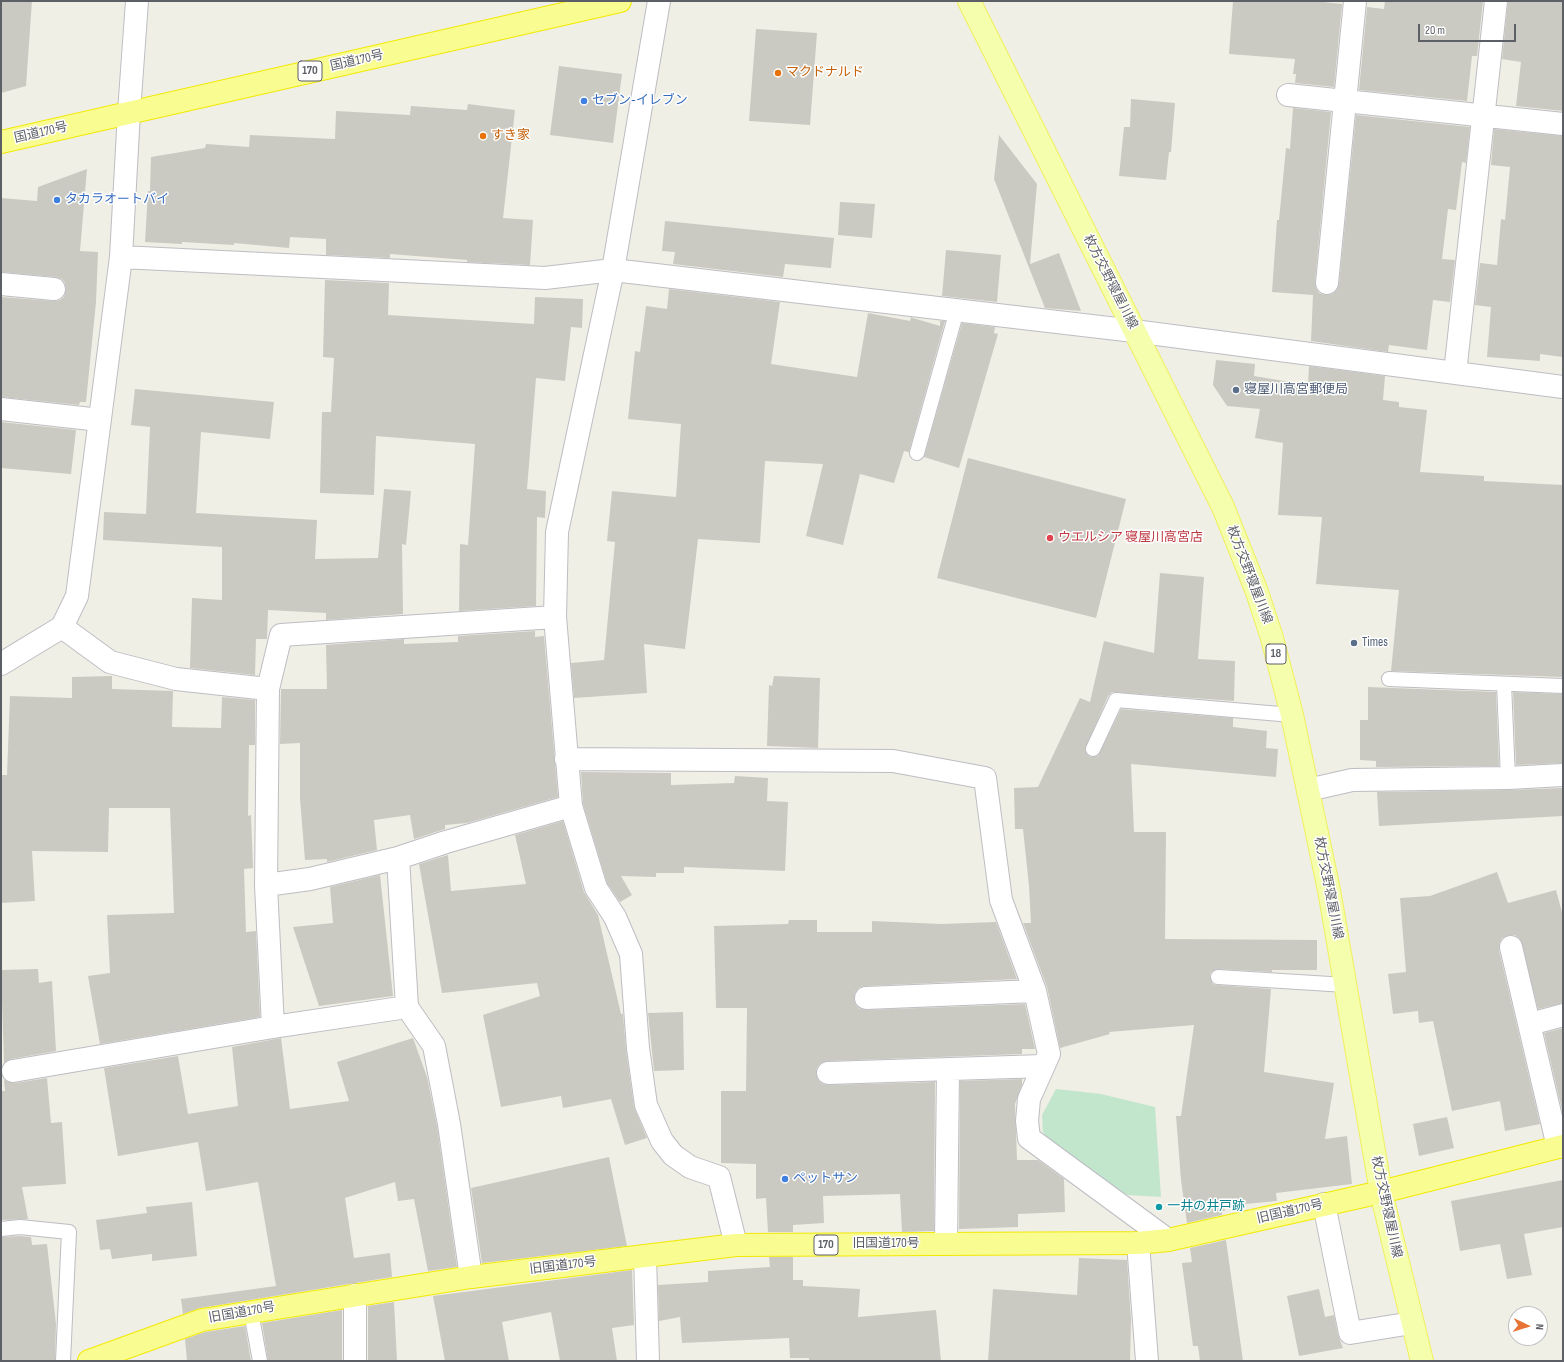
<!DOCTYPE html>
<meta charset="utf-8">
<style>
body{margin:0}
#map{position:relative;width:1564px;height:1362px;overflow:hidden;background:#efefe5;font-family:"Sofia Sans Condensed",sans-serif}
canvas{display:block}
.frame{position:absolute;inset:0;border:2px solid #5d5f66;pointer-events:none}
.north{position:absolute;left:1508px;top:1306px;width:40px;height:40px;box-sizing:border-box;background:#fff;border:1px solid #bebfc2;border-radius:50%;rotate:94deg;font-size:11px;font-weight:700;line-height:16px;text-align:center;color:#5d5f66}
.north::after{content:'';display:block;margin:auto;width:14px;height:18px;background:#e77334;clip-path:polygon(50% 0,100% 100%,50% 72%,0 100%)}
.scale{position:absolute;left:1418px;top:24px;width:98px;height:18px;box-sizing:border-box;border:2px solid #5d5f66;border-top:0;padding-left:5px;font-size:12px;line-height:14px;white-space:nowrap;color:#5d5f66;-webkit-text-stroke:3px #fff;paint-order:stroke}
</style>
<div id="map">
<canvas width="1564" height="1362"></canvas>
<div class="frame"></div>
<div class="north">N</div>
<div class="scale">20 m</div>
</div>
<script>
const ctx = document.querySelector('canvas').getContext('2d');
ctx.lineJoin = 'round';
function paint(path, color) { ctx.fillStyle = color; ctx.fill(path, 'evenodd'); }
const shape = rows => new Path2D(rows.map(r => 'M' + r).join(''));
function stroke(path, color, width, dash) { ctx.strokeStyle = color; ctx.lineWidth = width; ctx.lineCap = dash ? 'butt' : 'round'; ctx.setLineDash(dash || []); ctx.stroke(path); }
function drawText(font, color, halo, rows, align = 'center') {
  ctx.font = font + ' "Sofia Sans Condensed","Noto Sans JP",sans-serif'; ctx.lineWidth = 3; ctx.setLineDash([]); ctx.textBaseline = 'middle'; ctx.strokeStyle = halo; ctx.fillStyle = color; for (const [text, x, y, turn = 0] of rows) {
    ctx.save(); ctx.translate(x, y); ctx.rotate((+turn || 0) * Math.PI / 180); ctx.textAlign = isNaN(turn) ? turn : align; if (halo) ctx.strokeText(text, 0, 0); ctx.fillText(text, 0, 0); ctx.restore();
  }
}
const green = shape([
 [1056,1089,1101,1094,1155,1107,1161,1197,1128,1195,1107,1185,1054,1148,1043,1132,1042,1115]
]);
const building = shape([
 [1,1,32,1,26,86,1,93],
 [1233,1,1314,1,1342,4,1334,87,1295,83,1296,74,1293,74,1295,59,1229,54],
 [1385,1,1483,1,1477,56,1472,56,1467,101,1359,90,1367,7,1384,9],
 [1508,1,1563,2,1563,111,1516,106,1521,62,1502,59],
 [756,29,817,33,810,125,749,121],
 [559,66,622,74,613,143,550,135],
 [1131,99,1175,103,1171,152,1169,152,1166,180,1119,176,1124,127,1130,127],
 [468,104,515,110,503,218,533,220,530,265,467,262,467,260,390,254,390,258,326,255,326,239,290,237,289,248,234,243,234,245,182,242,182,244,145,242,148,191,150,191,151,157,205,148,206,144,249,147,250,135,335,139,336,111,410,115,411,106,467,110],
 [1293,108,1331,112,1315,282,1316,288,1319,293,1325,295,1332,294,1337,290,1339,284,1356,115,1470,127,1466,163,1462,162,1456,210,1448,209,1442,259,1455,260,1450,302,1433,300,1427,350,1389,345,1388,352,1311,341,1313,295,1272,292,1277,220,1279,220,1286,148,1290,149],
 [1494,129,1563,136,1563,357,1540,354,1540,361,1487,357,1491,307,1475,305,1480,263,1497,265,1501,219,1505,220,1510,167,1491,165],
 [999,135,1037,184,1030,264,1059,253,1081,311,1045,308,994,179],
 [87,169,80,251,98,252,96,302,86,402,80,402,79,405,1,397,1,297,53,301,60,300,64,297,66,290,65,283,62,279,56,277,1,272,1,198,37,201,38,187],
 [840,202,875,204,872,238,838,235],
 [665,221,834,238,831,268,785,264,783,277,673,264,675,252,662,251],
 [946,250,1001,255,997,302,942,296],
 [325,280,389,283,388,315,534,324,535,297,583,299,582,328,571,327,565,381,536,378,527,489,546,491,545,518,537,517,536,606,459,611,460,544,468,545,475,444,376,436,374,495,320,493,322,412,331,412,334,358,323,357],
 [669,289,780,302,771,364,857,377,868,313,910,321,911,317,913,318,940,326,940,321,945,321,909,452,904,451,894,483,860,474,843,545,806,536,823,464,765,461,760,543,698,539,685,649,644,644,647,693,574,698,571,663,604,660,615,542,607,541,612,491,676,497,681,424,628,419,635,351,640,352,646,306,667,309],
 [962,323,995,327,994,333,998,334,959,468,924,457],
 [1216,360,1255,364,1254,376,1308,385,1309,366,1385,376,1383,400,1399,402,1399,407,1427,410,1420,472,1484,476,1484,481,1563,485,1563,677,1391,671,1399,590,1316,584,1322,517,1278,515,1283,443,1255,438,1260,409,1227,406,1213,385],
 [135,389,274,402,270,439,201,432,196,513,317,520,315,559,378,558,384,489,411,491,406,545,402,544,403,614,326,620,326,613,268,610,267,639,256,639,255,675,190,668,192,598,222,600,222,547,103,540,104,512,146,514,150,427,131,425],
 [1,422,76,430,71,474,1,468],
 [968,458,1126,499,1096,618,937,578],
 [1160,573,1204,577,1198,659,1235,661,1234,701,1112,692,1108,696,1085,750,1090,757,1098,756,1121,709,1233,718,1233,727,1267,731,1266,748,1278,749,1276,777,1131,764,1134,832,1166,832,1165,939,1317,940,1317,970,1272,970,1272,972,1218,969,1211,972,1210,977,1213,984,1217,985,1271,989,1264,1072,1334,1083,1325,1139,1347,1136,1352,1184,1276,1193,1277,1201,1224,1206,1225,1211,1222,1211,1222,1215,1187,1223,1181,1180,1176,1116,1181,1116,1194,1025,1109,1032,1110,1034,1060,1048,1047,987,1023,923,1031,923,1029,886,1023,829,1015,829,1014,788,1038,787,1080,698,1090,702,1104,641,1154,653],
 [535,631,535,637,544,636,558,797,467,823,445,825,445,829,414,839,410,815,374,820,377,850,327,862,327,859,305,860,300,799,300,743,280,744,281,689,327,689,326,645,404,639,404,644,458,642,458,636],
 [112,676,112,689,173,691,172,727,221,728,222,697,255,700,255,745,249,745,248,816,251,815,253,868,244,869,246,932,256,931,260,1017,100,1044,88,976,110,973,107,915,174,913,170,808,109,808,108,852,32,851,35,901,1,903,1,775,7,775,10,696,72,698,72,677],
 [774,676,820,678,818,748,767,746,769,685,772,686],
 [1368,687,1496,692,1499,766,1376,767,1376,761,1360,760,1360,720,1368,720],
 [1513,692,1563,694,1563,763,1516,765],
 [581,772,671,773,671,785,734,783,735,776,768,778,767,801,788,802,785,871,684,867,684,873,656,873,656,877,621,876,632,895,620,902,607,883,583,804],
 [1563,788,1563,816,1379,826,1377,792,1508,790],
 [563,821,584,892,598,915,621,1014,623,1014,626,1050,634,1107,647,1138,625,1145,611,1099,563,1108,561,1096,501,1107,483,1015,540,996,537,983,442,993,419,864,448,855,451,891,526,884,515,835],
 [1497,872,1508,903,1556,890,1563,916,1563,1003,1538,1009,1520,939,1515,935,1509,935,1502,938,1499,944,1499,950,1540,1124,1505,1131,1500,1101,1452,1111,1433,1021,1419,1023,1418,1011,1393,1014,1388,974,1406,972,1400,898,1430,896],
 [380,875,393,996,319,1006,293,927,333,923,330,887],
 [789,920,817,920,817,932,872,932,872,921,941,924,996,922,1017,979,865,986,860,987,855,992,854,999,856,1005,860,1009,867,1010,1025,1004,1035,1049,1022,1049,1022,1054,828,1061,821,1063,817,1067,816,1073,818,1080,822,1084,828,1085,935,1082,934,1231,902,1232,900,1194,823,1196,824,1223,793,1225,793,1232,768,1232,766,1198,756,1199,756,1164,721,1163,721,1091,746,1091,747,1008,716,1008,714,926,788,924],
 [38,969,39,983,52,981,56,1051,11,1059,4,1063,1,970],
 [683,1012,684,1070,654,1071,648,1013],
 [1563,1028,1563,1114,1544,1033],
 [281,1038,290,1109,349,1101,337,1062,413,1038,427,1077,437,1126,457,1267,428,1271,414,1199,398,1201,395,1182,345,1198,354,1258,390,1253,392,1277,200,1308,183,1314,181,1299,276,1286,258,1182,206,1191,198,1142,118,1156,104,1068,178,1056,188,1114,238,1106,232,1047],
 [47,1078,51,1123,62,1122,66,1184,22,1187,28,1219,1,1220,1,1091,5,1091,4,1080,15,1083],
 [1022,1079,1022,1085,1015,1104,1017,1160,1038,1160,1064,1179,1065,1212,1018,1214,1018,1227,959,1229,960,1081],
 [1447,1117,1454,1148,1419,1156,1413,1124],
 [609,1157,627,1246,482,1263,471,1188],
 [1563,1180,1563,1227,1524,1234,1532,1275,1507,1279,1500,1244,1460,1251,1451,1201],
 [192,1202,197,1256,152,1261,152,1254,112,1259,110,1249,100,1250,96,1220,147,1213,146,1207],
 [20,1236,31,1237,32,1245,47,1244,56,1324,55,1361,1,1361,1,1237],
 [1226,1240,1243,1361,1200,1361,1198,1346,1193,1346,1182,1263,1192,1262,1190,1248],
 [769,1257,793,1257,793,1280,803,1280,803,1286,860,1289,858,1317,936,1310,941,1361,809,1361,809,1358,790,1358,789,1338,682,1343,680,1317,659,1321,658,1285,708,1282,708,1271,770,1267],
 [1079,1258,1127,1260,1131,1320,1130,1361,988,1361,993,1289,1077,1295],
 [632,1270,634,1325,612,1328,617,1361,560,1361,551,1312,502,1322,509,1361,445,1361,433,1296],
 [1319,1289,1325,1317,1334,1315,1338,1335,1343,1348,1299,1356,1287,1296],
 [394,1302,397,1361,368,1361,368,1306],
 [342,1310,342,1361,268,1361,262,1323],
 [245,1326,251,1361,187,1361,185,1339,205,1332]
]);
const lane = shape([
 [917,453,957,310],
 [1389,679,1563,686],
 [1504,684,1508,778],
 [1093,749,1116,700,1292,715],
 [1218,977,1346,985],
 [1,1229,20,1227,69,1232,63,1361],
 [251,1312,260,1361]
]);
const street = shape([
 [659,1,613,270,557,532,555,617,571,806,596,888,615,917,631,954,638,1048,646,1105,662,1141,673,1155,690,1167,719,1177,736,1245],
 [1288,95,1563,124],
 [121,257,545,278,613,270,1134,331,1563,387],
 [1327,283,1355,1],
 [1,284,54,289],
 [1455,373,1496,1],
 [1,409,100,420],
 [62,627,110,662,176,679,268,689,266,885],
 [1,664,62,627,77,596,121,257,129,112],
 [268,689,281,635,555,617],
 [566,759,893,761,985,778,1001,900,1035,991,1049,1054,1029,1099,1027,1121,1029,1138,1168,1240],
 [1308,790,1352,780,1508,778,1563,775],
 [1511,947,1558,1147],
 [866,998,1035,991],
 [407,1007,434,1046,449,1124,471,1277],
 [1530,1024,1563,1015],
 [273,1027,266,885,310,879,398,858,446,842,571,806],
 [13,1071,273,1027,407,1007,398,858],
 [828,1073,1043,1066],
 [1324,1204,1350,1333,1412,1323],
 [1138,1243,1147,1361],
 [946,1244,948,1070],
 [645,1256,648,1361],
 [355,1361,355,1295]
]);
const secondary = shape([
 [129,112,137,1]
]);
const primary = shape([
 [969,1,1223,507,1257,592,1272,638,1292,715,1329,890,1381,1192,1422,1361]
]);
const highway = shape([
 [1,142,620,1],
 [89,1361,202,1320,471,1277,736,1245,1138,1243,1168,1240,1381,1192,1563,1146]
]);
const markers = [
 [778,73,4,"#e8710a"],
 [584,101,4,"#3f7fe0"],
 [483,136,4,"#e8710a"],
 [57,200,4,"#3f7fe0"],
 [1236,390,4,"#5c6f8a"],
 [1050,538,4,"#e0444e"],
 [1354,643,4,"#5c6f8a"],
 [785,1179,4,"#3f7fe0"],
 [1159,1207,4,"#0f9aa8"]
];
const shields = [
 [310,71,24],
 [1276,654,20],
 [826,1245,24]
];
const shieldNames = [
 ["170",310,71],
 ["18",1276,654],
 ["170",826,1245]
];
const streetNames = [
 ["国道170号",357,61,-13],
 ["国道170号",41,133,-13],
 ["枚方交野寝屋川線",1110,282,63],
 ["枚方交野寝屋川線",1249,575,69],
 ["枚方交野寝屋川線",1328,888,79],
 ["枚方交野寝屋川線",1386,1207,78],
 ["旧国道170号",1290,1212,-13],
 ["旧国道170号",886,1244],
 ["旧国道170号",563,1266,-7],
 ["旧国道170号",242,1313,-10]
];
const foodNames = [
 ["マクドナルド",786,73],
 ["すき家",491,136]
];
const shopNames = [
 ["セブン-イレブン",592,101],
 ["タカラオートバイ",65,200],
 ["ペットサン",793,1179]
];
const serviceNames = [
 ["寝屋川高宮郵便局",1244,390],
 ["Times",1362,643]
];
const healthNames = [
 ["ウエルシア 寝屋川高宮店",1058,538]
];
const cultureNames = [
 ["一井の井戸跡",1167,1207]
];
paint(green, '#c2e6cc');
paint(building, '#cacac2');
stroke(lane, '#bdbdc4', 16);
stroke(street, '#bdbdc4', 24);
stroke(secondary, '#bebfc6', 24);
stroke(primary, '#f0ef5e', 24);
stroke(highway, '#f2e903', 24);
stroke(lane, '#fff', 14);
stroke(street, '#fff', 22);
stroke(secondary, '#fff', 22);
stroke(primary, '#f4feac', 22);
stroke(highway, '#f9fc90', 22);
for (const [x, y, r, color] of markers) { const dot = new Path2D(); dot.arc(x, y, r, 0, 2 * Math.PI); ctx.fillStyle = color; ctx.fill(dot); stroke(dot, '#fff', 1.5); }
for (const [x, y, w] of shields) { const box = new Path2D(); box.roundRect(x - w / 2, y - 10, w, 20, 3); ctx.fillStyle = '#fff'; ctx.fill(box); stroke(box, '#5d5f66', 1); }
drawText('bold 12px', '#5d5f66', null, shieldNames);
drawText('13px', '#5d5f66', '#fff', streetNames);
drawText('13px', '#c56008', '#fff', foodNames, 'left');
drawText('13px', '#366cbe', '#fff', shopNames, 'left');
drawText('13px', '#4e5e75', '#fff', serviceNames, 'left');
drawText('13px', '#be3a42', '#fff', healthNames, 'left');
drawText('13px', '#0d838f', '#fff', cultureNames, 'left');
</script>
